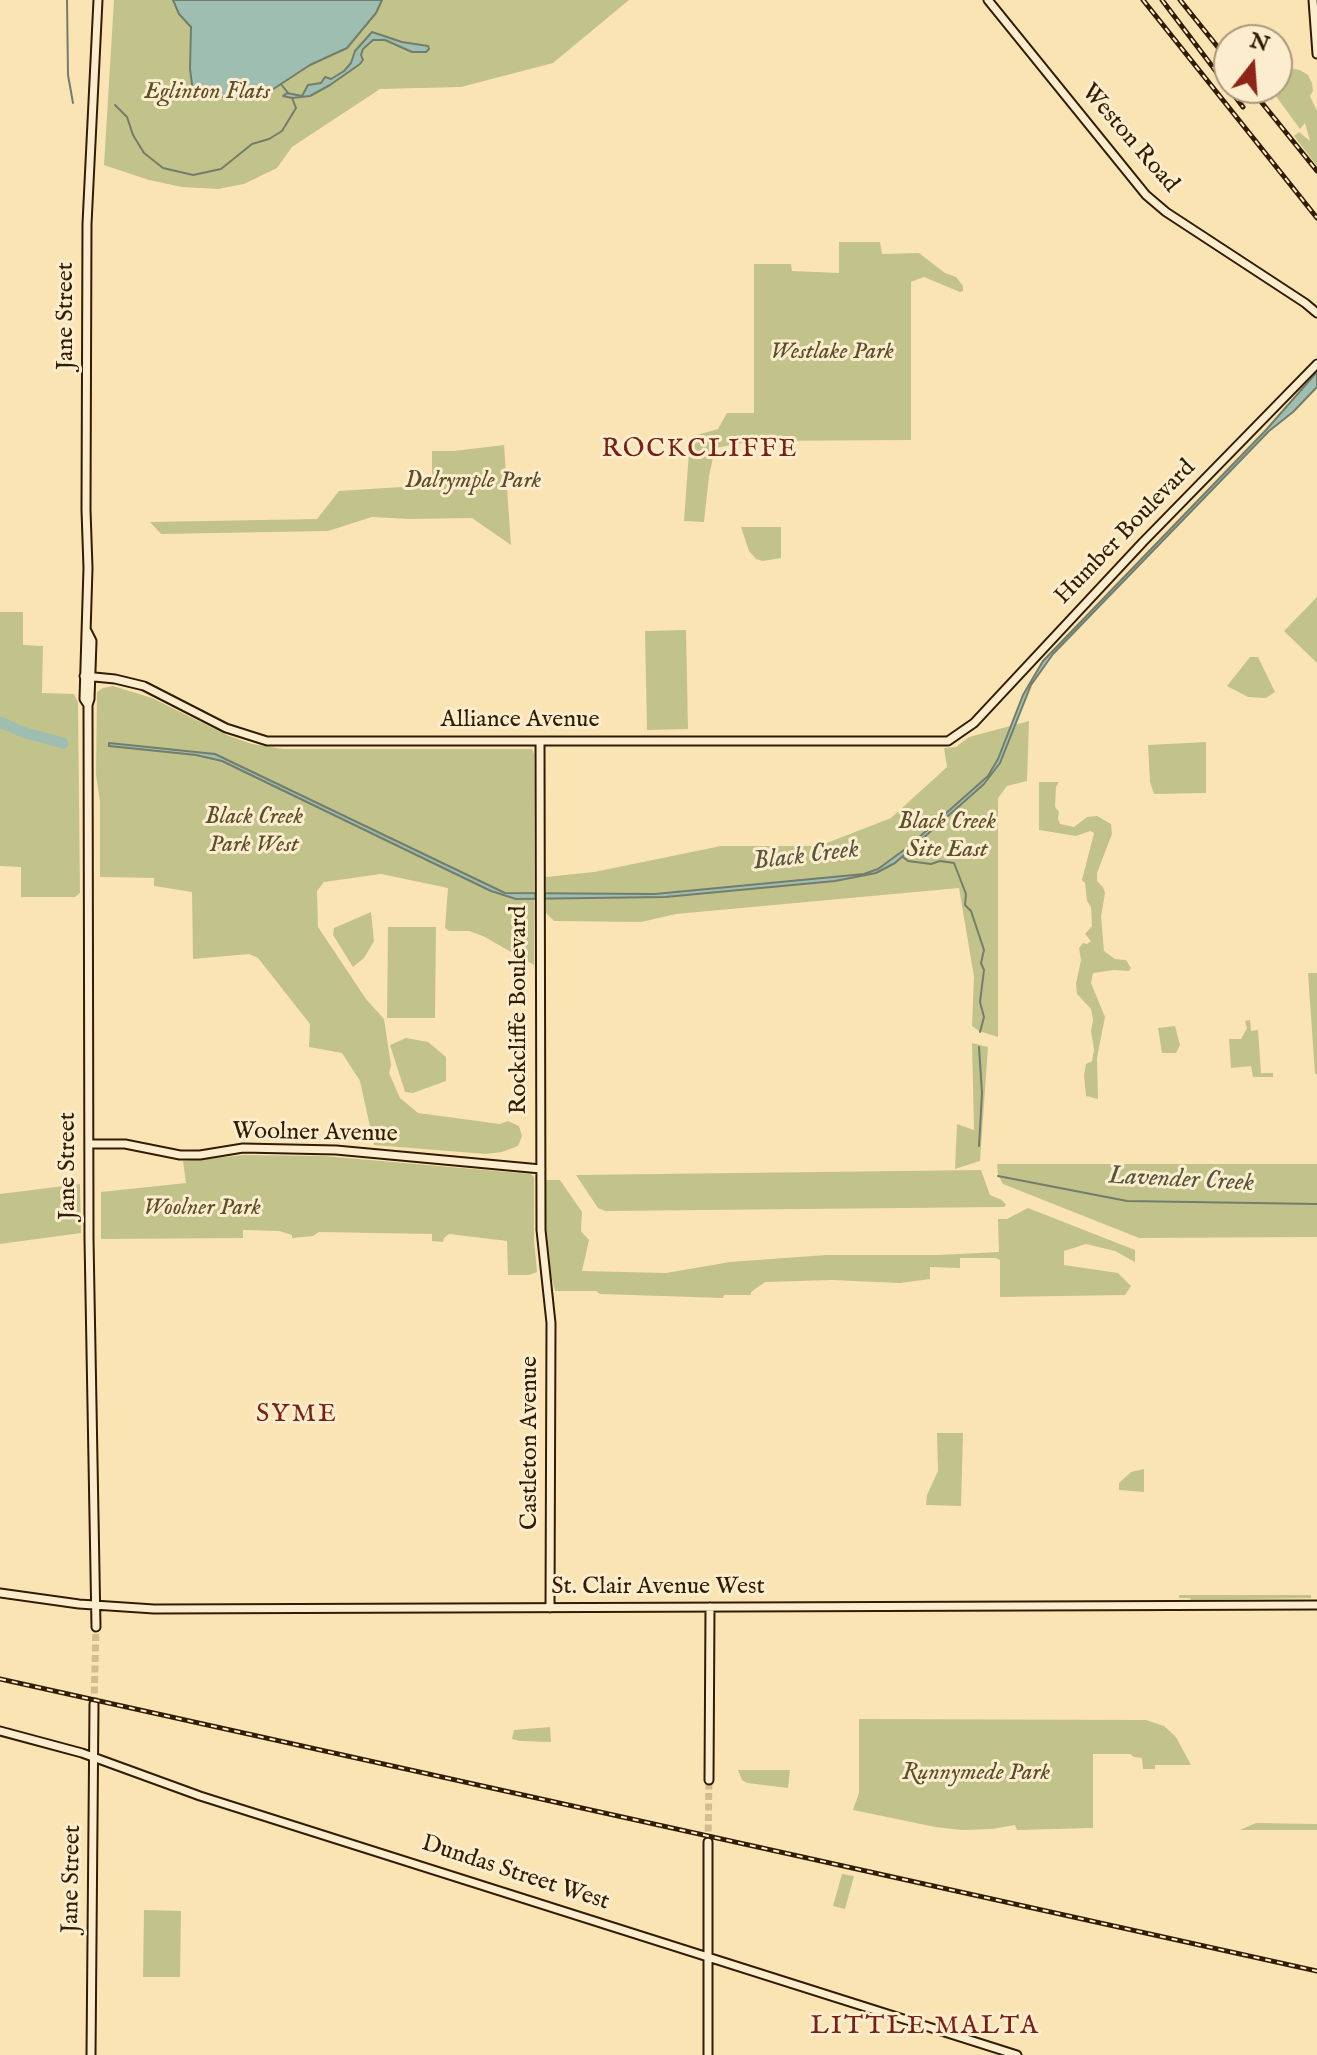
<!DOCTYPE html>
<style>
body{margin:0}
#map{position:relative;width:1317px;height:2055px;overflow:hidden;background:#fbe4b4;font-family:"IM FELL English",serif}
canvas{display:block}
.north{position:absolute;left:1213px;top:24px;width:80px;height:80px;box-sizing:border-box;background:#fcedce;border:2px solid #ab997c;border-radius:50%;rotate:17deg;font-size:22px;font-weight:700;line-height:32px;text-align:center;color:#321c00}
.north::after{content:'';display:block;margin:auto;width:28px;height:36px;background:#8f2418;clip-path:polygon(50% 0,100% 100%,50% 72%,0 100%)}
</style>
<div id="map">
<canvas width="1317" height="2055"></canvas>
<div class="north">N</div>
</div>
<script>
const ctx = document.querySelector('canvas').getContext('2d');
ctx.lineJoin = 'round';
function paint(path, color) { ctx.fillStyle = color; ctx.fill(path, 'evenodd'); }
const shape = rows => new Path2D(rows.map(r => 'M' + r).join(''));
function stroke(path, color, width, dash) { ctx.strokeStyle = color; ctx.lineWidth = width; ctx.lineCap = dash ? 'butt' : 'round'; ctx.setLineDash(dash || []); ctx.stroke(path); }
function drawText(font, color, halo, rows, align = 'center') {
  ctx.font = font + ' "IM FELL English",serif'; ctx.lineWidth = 6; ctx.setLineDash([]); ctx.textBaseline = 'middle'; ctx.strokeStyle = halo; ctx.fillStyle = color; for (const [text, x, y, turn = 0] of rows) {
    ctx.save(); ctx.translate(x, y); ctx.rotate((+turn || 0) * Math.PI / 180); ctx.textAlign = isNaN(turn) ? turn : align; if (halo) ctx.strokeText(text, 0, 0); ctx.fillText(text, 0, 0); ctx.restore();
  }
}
const green = shape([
 [114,0,629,0,553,63,461,87,380,89,292,147,277,168,244,184,218,189,182,187,149,180,104,165],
 [1277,66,1300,70,1308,75,1312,83,1313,91,1310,96,1317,111,1317,166,1294,136,1299,132,1310,141,1305,123,1300,129,1270,88,1277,88],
 [839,242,880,242,882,254,919,253,945,273,956,277,963,286,963,291,960,292,924,277,911,282,911,440,754,441,715,448,709,476,704,522,684,521,690,437,718,429,727,413,754,413,754,264,791,264,792,271,839,273],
 [504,445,511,545,472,518,409,519,372,517,328,531,161,534,150,522,317,519,339,491,432,485,432,451,454,451],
 [741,527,781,527,781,558,763,561,756,559,749,551],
 [1317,597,1317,663,1284,631],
 [0,612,23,612,23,645,43,646,42,693,74,694,78,703,80,893,75,897,21,897,21,867,0,866],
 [686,630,688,729,647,730,645,631],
 [1250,657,1258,657,1275,692,1266,698,1248,697,1227,686],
 [113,686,152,698,229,736,252,744,283,749,532,749,534,754,534,965,483,936,469,931,449,931,445,928,448,888,381,874,324,882,317,891,318,927,366,999,384,1019,391,1065,389,1073,400,1098,418,1113,500,1124,508,1121,519,1126,522,1136,518,1146,502,1152,486,1154,374,1145,360,1081,342,1053,309,1047,310,1024,258,958,249,954,193,959,192,892,154,886,154,878,100,877,100,802,96,775,97,692,103,688],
 [1029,721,1027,781,1007,786,998,798,998,1037,979,1031,972,1026,974,977,959,888,676,914,641,922,554,921,546,913,546,877,594,872,721,846,819,846,891,818,947,767,944,748,956,747,969,737],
 [1206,742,1206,793,1154,794,1150,782,1148,745],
 [1039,782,1059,782,1056,787,1055,807,1059,812,1058,819,1060,824,1074,827,1087,817,1097,816,1111,824,1112,834,1097,873,1097,881,1103,887,1105,893,1101,917,1104,951,1115,959,1126,960,1131,968,1129,971,1114,970,1093,973,1091,983,1105,1017,1097,1058,1098,1099,1086,1096,1084,1075,1086,1064,1092,1061,1094,1050,1091,1031,1093,1020,1091,1009,1077,994,1076,984,1081,960,1079,948,1083,943,1087,944,1091,941,1085,934,1092,926,1091,907,1087,901,1085,883,1082,880,1094,833,1090,831,1076,836,1039,830],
 [371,912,374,941,364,958,353,967,333,935,334,928],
 [388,927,436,927,435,1018,387,1018],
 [1308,973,1317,973,1317,1074,1315,1074],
 [1250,1020,1251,1031,1258,1030,1261,1073,1273,1073,1273,1077,1253,1077,1251,1066,1231,1068,1229,1039,1241,1039,1247,1028,1245,1021],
 [1175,1026,1180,1045,1176,1053,1162,1053,1158,1028],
 [406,1038,428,1042,446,1057,446,1081,413,1093,405,1092,390,1045],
 [972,1043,988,1047,980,1161,955,1169,957,1124,974,1130],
 [244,1155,324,1156,531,1174,534,1177,534,1240,537,1272,529,1275,508,1275,507,1241,449,1234,444,1238,443,1242,432,1241,432,1234,319,1232,313,1236,292,1238,292,1235,279,1231,243,1230,243,1238,101,1239,101,1192,186,1183,183,1161],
 [997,1164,1317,1164,1317,1237,1139,1238,1003,1184,998,1175],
 [981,1170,990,1195,1002,1200,1006,1205,1004,1207,605,1211,598,1208,576,1175],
 [545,1180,560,1180,582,1212,581,1231,589,1240,582,1271,666,1273,730,1262,826,1255,937,1255,999,1252,998,1219,1007,1219,1028,1208,1135,1250,1135,1262,1115,1251,1086,1244,1064,1251,1064,1265,1118,1273,1131,1286,1125,1295,1000,1297,1000,1260,996,1258,960,1258,960,1268,930,1267,930,1279,900,1283,831,1280,765,1282,751,1292,751,1295,724,1295,723,1298,600,1294,596,1291,555,1291,546,1255],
 [80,1184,81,1233,0,1244,0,1194],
 [937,1433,963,1433,961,1506,926,1505,927,1495,938,1471],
 [1144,1469,1144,1492,1119,1490,1119,1483,1131,1472],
 [1179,1595,1311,1595,1311,1598,1191,1600,1190,1598,1179,1598],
 [859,1719,1146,1720,1164,1726,1176,1737,1191,1765,1155,1765,1155,1769,1143,1769,1142,1758,1134,1757,1130,1754,1093,1754,1093,1828,1017,1830,1015,1825,992,1829,962,1830,935,1827,853,1810,859,1793],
 [550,1727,551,1742,520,1741,512,1739,514,1730],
 [738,1770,790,1770,788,1788,747,1783,742,1780],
 [1256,1823,1317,1824,1317,1830,1240,1830],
 [842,1874,854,1876,845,1909,833,1906],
 [144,1910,181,1911,180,1977,143,1977]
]);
const water = shape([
 [173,0,382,0,376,13,347,48,310,65,258,99,205,96,193,92,190,69,191,27,179,14,173,0],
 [372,32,402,42,428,46,429,49,426,52,412,52,385,40,373,40,363,49,361,55,363,60,360,64,330,85,310,96,292,98,283,96,287,93,302,96,308,85,321,83,325,77,331,79,344,71,351,63,355,51,372,32],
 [1317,372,1317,387,1293,412,1269,431,1053,654,1031,685,1000,763,984,784,895,863,876,873,835,881,665,897,516,899,491,891,222,761,196,755,109,746,109,743,215,754,505,893,655,894,864,874,878,869,908,847,988,776,998,759,1023,695,1043,661,1266,430,1317,372]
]);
const stream = shape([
 [67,0,68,75,73,103],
 [281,84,288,93],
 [115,105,127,117,133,135,144,153,163,168,193,175,221,169,252,144,269,139,282,131,296,108,292,98],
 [903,857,908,861,931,864,940,861,954,863,966,894,965,905,971,911,984,950,981,963,984,970,980,1002,984,1017,980,1032],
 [979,1047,982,1093,979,1146],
 [998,1176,1127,1201,1317,1204]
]);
const river = shape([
 [0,722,22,732,63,743]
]);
const secondaryTunnel = shape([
 [94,1704,96,1627],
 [708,1842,709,1780]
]);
const secondary = shape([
 [988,0,1146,195,1166,212,1305,303,1317,313],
 [1313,0,1317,54],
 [87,631,92,641,90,699,88,705,89,1239,96,1627],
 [84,676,115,679,144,686,226,728,267,741,948,741,974,723,1143,542,1317,364],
 [88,705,84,699,88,568,86,510,87,224,98,0],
 [540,741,541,1230,551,1323,550,1608],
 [89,1144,125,1144,180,1155,200,1155,243,1148,336,1150,541,1169],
 [0,1593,79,1604,154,1609,1317,1605],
 [0,1731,82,1753,200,1796,1017,2055],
 [709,1780,710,1607],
 [91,2055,94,1704],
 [708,2055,708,1842]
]);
const rail = shape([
 [1143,0,1317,218],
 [1162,0,1243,107],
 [1180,0,1229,61],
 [1250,88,1317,171],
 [0,1679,1317,1971]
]);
const parkNames = [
 ["Eglinton Flats",207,93],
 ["Westlake Park",832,353],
 ["Dalrymple Park",473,482],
 ["Black Creek",254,818],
 ["Park West",254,846],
 ["Black Creek",947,823],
 ["Site East",947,851],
 ["Woolner Park",202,1209],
 ["Runnymede Park",976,1774]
];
const streetNames = [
 ["Weston Road",1129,139,49],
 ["Jane Street",67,316,-90],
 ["Humber Boulevard",1126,533,-46],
 ["Alliance Avenue",520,721],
 ["Rockcliffe Boulevard",520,1010,-90],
 ["Woolner Avenue",315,1134,1],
 ["Jane Street",69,1166,-90],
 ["Castleton Avenue",531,1443,-90],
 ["St. Clair Avenue West",658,1588],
 ["Dundas Street West",515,1874,18],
 ["Jane Street",73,1879,-89]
];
const neighbourhoodNames = [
 ["ROCKCLIFFE",700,451],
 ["SYME",297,1416],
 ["LITTLE MALTA",925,2028]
];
const waterNames = [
 ["Black Creek",806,857,-7],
 ["Lavender Creek",1181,1181,3]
];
paint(green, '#c2c38b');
paint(water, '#9fbeb2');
stroke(water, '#737d6b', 2);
stroke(stream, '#737d6b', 2);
stroke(river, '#9fbeb2', 11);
stroke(secondaryTunnel, '#d3bc90', 7, [7, 3.5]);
stroke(secondary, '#321c00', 11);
stroke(secondary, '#fcedce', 7);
stroke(rail, '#321c00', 5);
stroke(rail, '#fcedce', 2, [6]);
drawText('italic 24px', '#5d4e2a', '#fcedce', parkNames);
drawText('24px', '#321c00', '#fcedce', streetNames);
ctx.letterSpacing = '2px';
drawText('26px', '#7a1f14', '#fcedce', neighbourhoodNames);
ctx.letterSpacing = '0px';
drawText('italic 26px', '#58553e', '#fcedce', waterNames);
</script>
